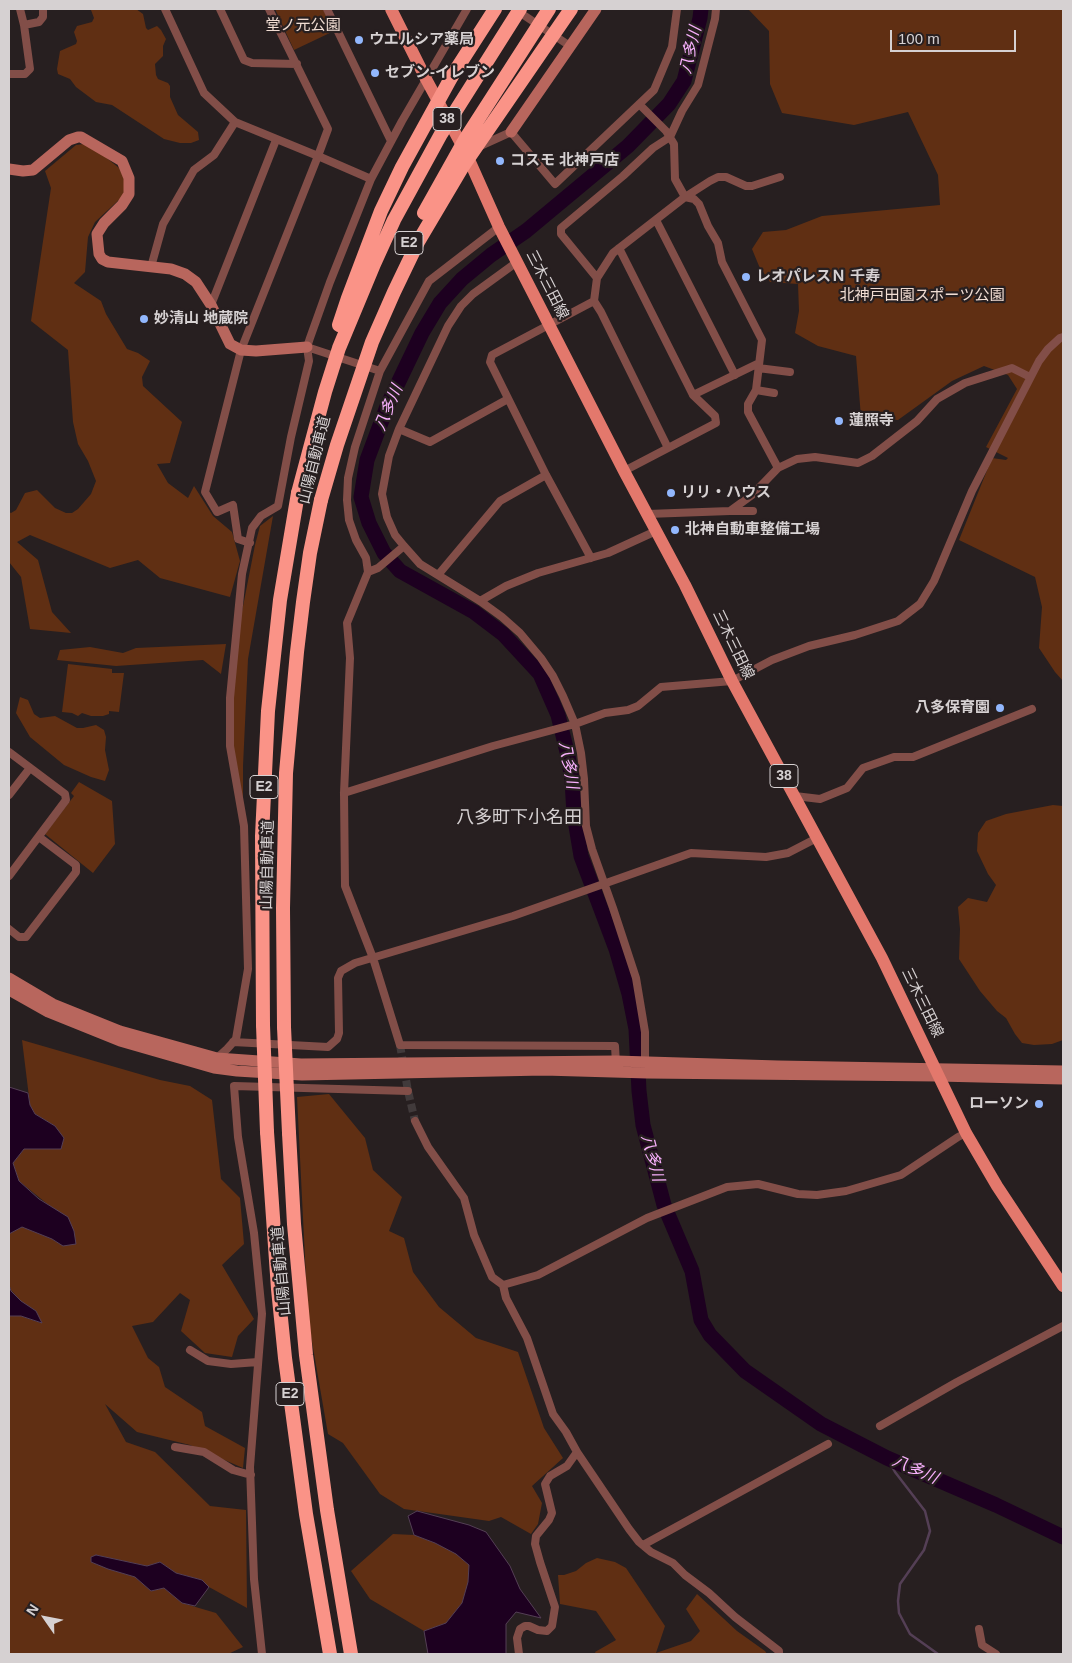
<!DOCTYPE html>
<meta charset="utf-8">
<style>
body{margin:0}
#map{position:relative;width:1072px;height:1663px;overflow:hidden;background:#271f20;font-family:Helvetica,sans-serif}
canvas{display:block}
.frame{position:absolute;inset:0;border:10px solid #d6d1d2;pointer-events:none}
.north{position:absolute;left:20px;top:1593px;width:50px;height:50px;-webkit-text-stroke:4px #271f20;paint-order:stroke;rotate:303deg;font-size:14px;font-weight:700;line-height:20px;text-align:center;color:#d6d1d2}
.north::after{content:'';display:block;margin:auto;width:18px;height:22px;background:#d6d1d2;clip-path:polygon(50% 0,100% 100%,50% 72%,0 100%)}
.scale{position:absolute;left:890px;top:30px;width:126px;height:22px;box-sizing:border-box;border:2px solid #d6d1d2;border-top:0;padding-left:6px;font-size:15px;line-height:18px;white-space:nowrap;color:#d6d1d2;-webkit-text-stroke:4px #271f20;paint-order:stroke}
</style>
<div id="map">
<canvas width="1072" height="1663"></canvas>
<div class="frame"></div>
<div class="north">N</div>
<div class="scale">100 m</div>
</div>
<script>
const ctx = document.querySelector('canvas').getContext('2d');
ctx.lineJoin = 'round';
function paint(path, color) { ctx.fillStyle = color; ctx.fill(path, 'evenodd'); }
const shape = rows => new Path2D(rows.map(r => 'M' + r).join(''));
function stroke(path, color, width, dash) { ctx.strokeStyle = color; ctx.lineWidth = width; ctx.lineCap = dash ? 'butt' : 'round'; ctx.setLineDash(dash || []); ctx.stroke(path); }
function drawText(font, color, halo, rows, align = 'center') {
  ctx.font = font + ' Helvetica,"Noto Sans JP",sans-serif'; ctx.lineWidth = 4.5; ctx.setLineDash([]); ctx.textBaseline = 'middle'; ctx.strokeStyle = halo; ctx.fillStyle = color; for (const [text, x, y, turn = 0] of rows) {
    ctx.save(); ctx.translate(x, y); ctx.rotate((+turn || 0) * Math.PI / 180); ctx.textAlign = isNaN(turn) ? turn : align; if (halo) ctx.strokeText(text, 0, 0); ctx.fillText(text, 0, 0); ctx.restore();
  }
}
const green = shape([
 [71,9,136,9,143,14,146,28,148,30,157,26,161,30,166,39,163,46,163,56,155,64,156,75,158,79,168,83,170,86,170,97,178,115,198,132,199,140,191,143,180,143,164,139,112,105,96,102,76,87,70,79,58,74,57,69,60,51,76,44,77,41,74,32,77,26,92,22,94,18,91,10],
 [275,9,323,9,334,31,294,50],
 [748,9,1063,9,1063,681,1055,672,1039,648,1042,607,1035,577,959,540,992,458,1006,460,1008,458,986,447,1017,389,1008,375,984,366,952,381,898,420,861,417,856,356,818,346,795,333,799,311,798,284,770,282,759,266,752,249,763,232,786,230,822,216,940,205,938,175,908,112,854,125,782,113,770,84,769,31],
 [84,144,103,155,119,168,125,180,125,189,122,197,95,222,88,237,85,272,74,283,101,301,106,314,127,349,138,353,150,361,142,377,143,386,182,422,170,463,157,464,168,483,188,498,194,486,213,516,232,532,240,561,230,597,160,578,138,560,110,568,30,535,17,542,38,560,52,612,71,633,30,629,21,577,9,562,9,512,11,513,16,510,25,493,37,490,55,508,66,513,72,513,78,509,91,494,96,481,88,461,78,444,73,422,68,350,31,321,51,188,45,171,76,145],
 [273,516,248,659,243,766,243,816,231,739,237,637,255,545,260,526],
 [226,644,221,674,203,660,116,666,57,660,60,650,90,647,123,653,136,648],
 [68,664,112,669,112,673,124,673,119,712,109,711,109,714,103,716,91,716,82,713,78,716,72,713,62,712],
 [20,697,28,700,34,714,40,718,55,716,77,728,83,728,96,725,104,730,106,737,105,750,109,770,105,781,91,777,64,765,30,737,16,713],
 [79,782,112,801,115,844,93,873,45,834,74,796,71,793],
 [1053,805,1063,806,1063,1040,1052,1044,1034,1045,1022,1043,1015,1034,1006,1018,997,1011,980,991,959,959,960,929,958,907,968,898,987,902,996,885,988,874,977,851,978,833,986,821,1006,814],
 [22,1040,160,1080,190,1086,212,1100,221,1179,240,1198,244,1244,222,1265,254,1319,238,1336,232,1357,205,1353,181,1331,190,1300,180,1293,153,1322,132,1326,148,1358,159,1367,165,1387,202,1412,205,1426,245,1448,243,1468,190,1445,137,1432,105,1404,126,1442,155,1452,210,1506,246,1510,247,1608,209,1587,202,1580,176,1573,160,1562,147,1566,96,1555,91,1562,109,1569,135,1577,151,1591,164,1588,182,1603,216,1613,243,1647,228,1654,9,1654,9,1316,21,1316,41,1323,36,1311,21,1301,11,1290,9,1285,9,1234,22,1227,52,1239,63,1246,51,1207,19,1181,13,1163,24,1149,61,1149,55,1126,35,1114,30,1105],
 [329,1094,365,1138,373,1170,402,1197,389,1231,404,1238,413,1272,439,1307,476,1338,518,1352,544,1428,563,1458,532,1486,542,1503,538,1524,531,1534,501,1517,489,1521,404,1509,380,1494,343,1443,328,1434,308,1319,297,1097],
 [393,1534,414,1535,435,1543,457,1554,469,1565,469,1582,462,1603,446,1623,424,1631,370,1599,351,1571],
 [597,1558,615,1562,626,1568,665,1626,656,1653,691,1641,700,1631,686,1609,697,1594,737,1631,765,1651,767,1654,596,1654,595,1652,616,1640,596,1611,560,1604,558,1575,564,1575,576,1571,586,1563]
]);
const water = shape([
 [9,1087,28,1093,30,1105,35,1114,55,1126,64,1138,61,1149,24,1149,13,1163,19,1181,39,1199,68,1217,74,1231,76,1244,63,1246,52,1239,22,1227,9,1234,9,1087],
 [9,1285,11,1291,21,1301,36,1311,42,1323,21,1316,9,1316,9,1285],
 [417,1511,469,1525,486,1532,510,1566,520,1589,541,1618,516,1612,506,1624,506,1654,428,1654,424,1631,446,1623,462,1603,468,1582,469,1565,456,1554,435,1543,414,1535,408,1516,417,1511],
 [96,1555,147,1566,160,1562,176,1573,202,1580,209,1587,195,1606,182,1603,164,1588,151,1591,135,1577,108,1569,91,1562,91,1557,96,1555]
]);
const stream = shape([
 [887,1458,895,1472,925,1511,930,1531,924,1550,900,1584,898,1601,899,1613,910,1634,938,1654]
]);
const river = shape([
 [701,9,700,18,684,81,669,104,628,146,526,231,491,255,462,279,440,303,422,333,388,404,367,460,361,497,369,523,384,553,400,571,474,612,503,634,540,674,558,715,568,756,572,780,574,814,581,856,616,949,629,994,636,1029,639,1091,643,1125,664,1205,692,1271,701,1320,710,1335,745,1371,821,1424,887,1458,996,1505,1063,1537]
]);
const streetTunnel = shape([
 [400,1045,408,1091,415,1121]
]);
const street = shape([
 [165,9,204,93,235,122,318,156,241,350,205,492,217,512,233,505,238,539,250,543],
 [220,9,244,60,252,63,297,64],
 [269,9,328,129,318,156,371,179],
 [327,9,391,141],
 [516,10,570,46],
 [24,25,39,22,43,17,43,9],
 [9,74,25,74,30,69,24,25,20,9],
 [639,104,666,131,674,144,675,179,685,197,694,199,699,204,708,226,718,243,722,262,762,340,756,390,748,404,748,412,778,468],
 [478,147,511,132,555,184,654,90,672,47,677,9],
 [656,220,735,375],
 [499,227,429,281,380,371,355,447,348,478,347,500,349,520,356,540,366,558,368,572,347,623,350,658,344,793,345,886,373,958,400,1045,615,1046,616,1064],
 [619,248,693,395],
 [517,262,473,294,461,306,448,326,399,429,389,456,382,494,387,517,395,535,404,546,420,564,480,601,502,617,520,633,541,658,553,676,563,696,575,724,581,753,584,779,586,826,592,849,613,908,636,978,645,1032,645,1062],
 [151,267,163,224,194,170,214,155,235,122],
 [597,278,613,253,685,197,710,181,718,177,726,177,746,186,752,186,780,177],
 [594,301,601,312,668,448],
 [211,305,276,140],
 [307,347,380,371],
 [758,368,790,372],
 [756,390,774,393],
 [399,429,430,442,508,399],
 [624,471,716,423,715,416,693,395,759,363],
 [730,511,753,511],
 [647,514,730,511,752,495,778,468,797,459,815,457,858,463,872,456,917,421,937,399,965,383,1012,368,1030,377],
 [591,558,546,475,490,362,492,355,594,301,597,278,561,234,561,228,623,176,653,148,670,137,682,111,698,85,715,19,716,9],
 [368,572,378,568,404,546],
 [438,575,500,501,546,475],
 [480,601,506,586,538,573,608,553,656,531],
 [9,752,65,794,66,800,9,876],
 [344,793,493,746,575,724,605,713,628,710,638,706,661,687,732,681,772,660,809,646,855,635,898,621,920,604,934,581,972,491,1039,361,1048,349,1060,338,1063,337],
 [9,795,30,768],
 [795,796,820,799,847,788,863,768,894,757,913,757,1032,709],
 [9,929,19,937,26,937,76,872,76,865,39,837],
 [233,1042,328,1047,337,1039,339,1033,338,978,341,971,355,963,513,916,691,853,766,857,788,853,817,838],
 [217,1058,227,1049,236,1039,248,969,244,826,230,746,230,698,242,574,252,528,261,516,278,506,291,437,309,361,307,347,310,338,330,282,371,179,402,121,467,9],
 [415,1121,428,1147,464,1198,474,1235,492,1277,503,1285,506,1298,527,1338,553,1414,566,1432,577,1452,629,1529,639,1542,651,1552,673,1563,685,1575,709,1593,735,1617,779,1651,779,1654],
 [503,1285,538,1275,647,1218,727,1187,758,1184,798,1194,817,1195,846,1191,901,1175,958,1137,966,1133],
 [190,1350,208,1361,231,1364,258,1362],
 [880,1426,957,1382,1063,1326],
 [175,1447,204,1452,233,1470,251,1475],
 [643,1545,828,1444],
 [979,1629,982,1645,996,1654],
 [262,1654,254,1579,250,1467,262,1314,254,1233,238,1137,234,1086,408,1091],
 [519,1654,517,1638,520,1629,525,1626,529,1626,538,1630,547,1631,552,1626,555,1607,540,1562,535,1544,536,1536,549,1520,552,1513,545,1484,550,1476,567,1466,577,1452]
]);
const secondary = shape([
 [511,132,596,9],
 [9,169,23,171,33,170,69,140,78,137,81,137,122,161,129,178,129,194,122,205,104,223,97,234,99,254,102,259,108,262,171,269,185,274,196,282,211,305,230,344,241,350,256,351,307,347],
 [9,978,53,1004,120,1031,217,1058,301,1064,616,1061,778,1066,1063,1071],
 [9,990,48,1012,120,1041,214,1068,237,1071,302,1075,544,1070,647,1073,938,1076,1063,1079]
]);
const primary = shape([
 [391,9,426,79,466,153,499,227,624,471,685,585,732,681,882,958,966,1133,997,1186,1063,1286]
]);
const highway = shape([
 [452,76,495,9],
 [263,1025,262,836,268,711,280,600,298,493],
 [284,1027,283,908,286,773,297,652,303,602,310,553,321,500],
 [267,1132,278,1289,285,1358,306,1514,330,1654],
 [289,1133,294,1224,306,1355,327,1510,351,1654]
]);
const highwayBridge = shape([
 [424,213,466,138,549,9],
 [339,325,348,298,381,211,402,167,452,76],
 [298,493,325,392,339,348,374,264,394,220,441,134,520,9],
 [321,500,337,445,372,342,394,292,418,242,463,166,571,9],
 [263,1025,267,1132],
 [284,1027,289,1133]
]);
const markers = [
 [359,40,5,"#92b7fd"],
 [375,73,5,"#92b7fd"],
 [500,161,5,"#92b7fd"],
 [746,277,5,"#92b7fd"],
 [144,319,5,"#92b7fd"],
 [839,421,5,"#92b7fd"],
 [671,493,5,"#92b7fd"],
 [675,530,5,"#92b7fd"],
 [1000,708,5,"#92b7fd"],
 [1039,1104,5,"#92b7fd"]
];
const shields = [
 [447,119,28],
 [409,243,28],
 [784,776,28],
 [264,787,28],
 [290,1394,28]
];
const shieldNames = [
 ["38",447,119],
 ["E2",409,243],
 ["38",784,776],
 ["E2",264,787],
 ["E2",290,1394]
];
const parkNames = [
 ["堂ノ元公園",303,26],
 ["北神戸田園スポーツ公園",922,296]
];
const poiNames = [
 ["ウエルシア薬局",369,40],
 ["セブン-イレブン",385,73],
 ["コスモ 北神戸店",510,161],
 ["レオパレスＮ 千寿",756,277],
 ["妙清山 地蔵院",154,319],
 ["蓮照寺",849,421],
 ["リリ・ハウス",681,493],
 ["北神自動車整備工場",685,530],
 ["八多保育園",990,708,"right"],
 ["ローソン",1029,1104,"right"]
];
const streetNames = [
 ["三木三田線",547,285,63],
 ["山陽自動車道",315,460,-76],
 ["三木三田線",733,645,64],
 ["山陽自動車道",268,865,-89],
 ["三木三田線",922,1003,64],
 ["山陽自動車道",282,1271,-95]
];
const waterNames = [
 ["八多川",691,50,-77],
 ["八多川",389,408,-67],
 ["八多川",568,765,80],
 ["八多川",652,1158,75],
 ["八多川",915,1470,24]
];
const quarterNames = [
 ["八多町下小名田",519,818]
];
paint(green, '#602f13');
paint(water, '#1d0020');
stroke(water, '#543f55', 1);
stroke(stream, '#543f55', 2.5);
stroke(river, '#1d0020', 15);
stroke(streetTunnel, '#413a3b', 8, [8, 4]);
stroke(street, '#824e48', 8);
stroke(secondary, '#b8665d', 11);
stroke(primary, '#e3786c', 12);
stroke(highway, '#fa9387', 14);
stroke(highwayBridge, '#fa9387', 14);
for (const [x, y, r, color] of markers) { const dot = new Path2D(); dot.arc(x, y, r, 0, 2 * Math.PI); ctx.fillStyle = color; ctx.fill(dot); stroke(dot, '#271f20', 2); }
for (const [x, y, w] of shields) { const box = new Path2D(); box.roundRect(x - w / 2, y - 11.5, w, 23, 4); ctx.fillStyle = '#271f20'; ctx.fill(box); stroke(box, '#d6d1d2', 1); }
drawText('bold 14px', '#d6d1d2', null, shieldNames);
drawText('15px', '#f1ddd3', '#271f20', parkNames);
drawText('bold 15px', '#d6d1d2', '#271f20', poiNames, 'left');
drawText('15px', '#d6d1d2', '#271f20', streetNames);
drawText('italic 16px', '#f8b0fc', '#271f20', waterNames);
drawText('18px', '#d6d1d2', '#271f20', quarterNames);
</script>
